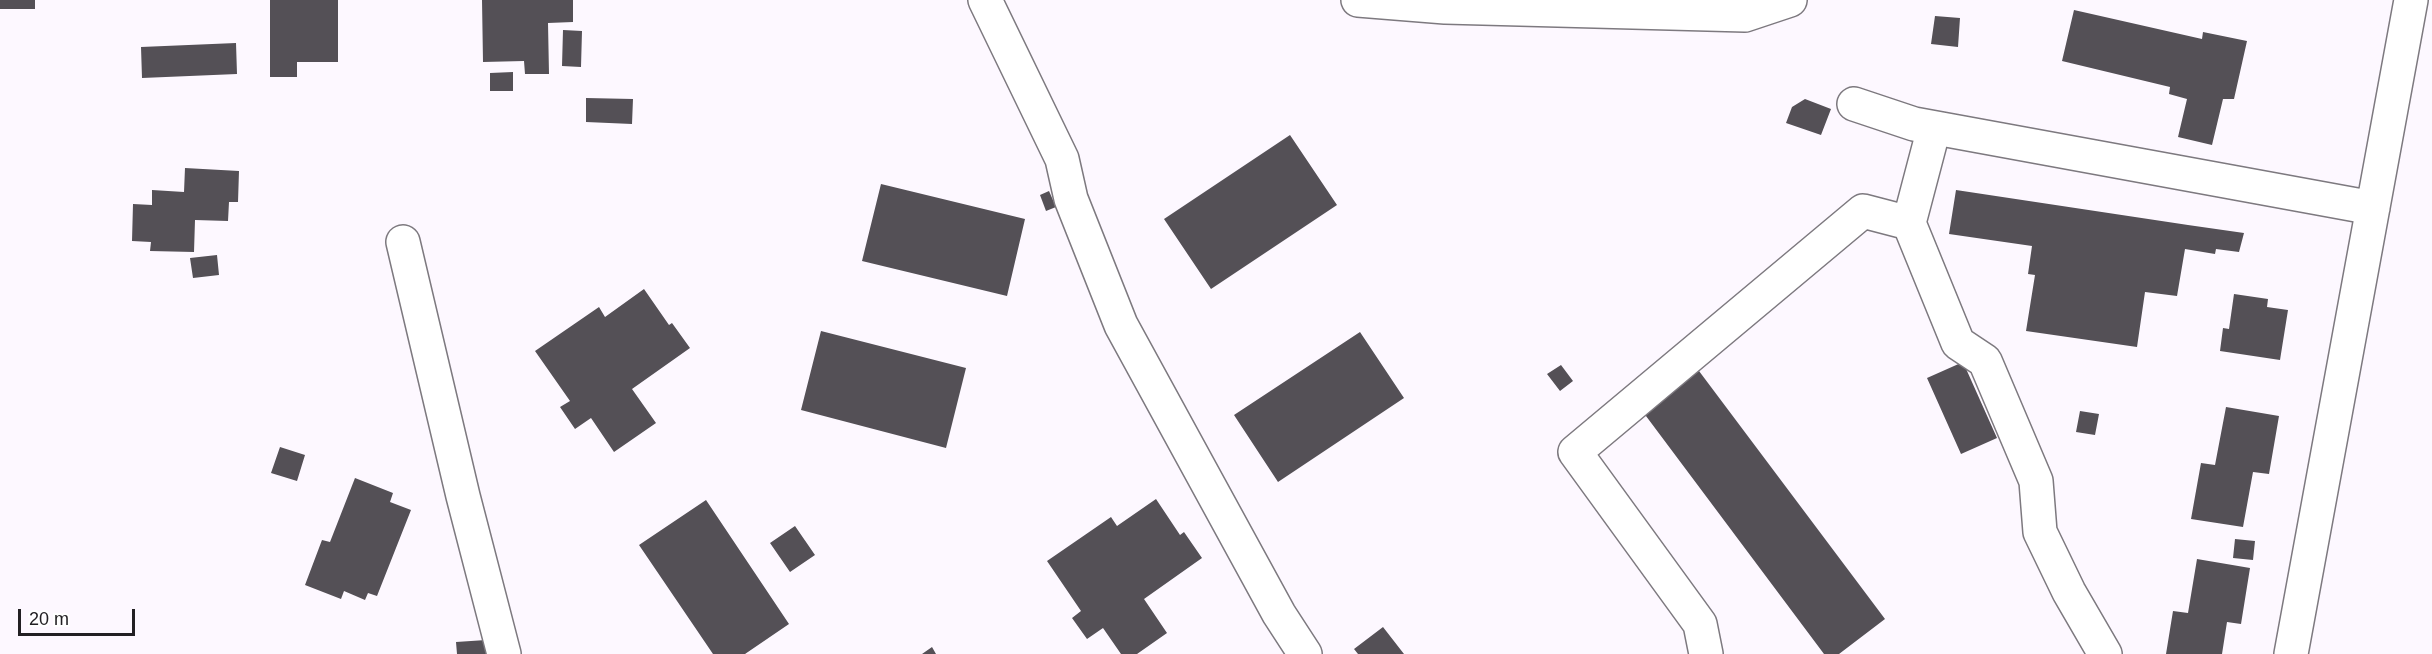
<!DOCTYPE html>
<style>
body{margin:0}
#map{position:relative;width:2432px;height:654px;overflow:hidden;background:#fdf8ff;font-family:Arial,sans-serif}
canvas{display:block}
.scale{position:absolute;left:18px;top:609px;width:117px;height:27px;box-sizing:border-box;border:3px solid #222023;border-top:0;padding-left:8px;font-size:18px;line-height:21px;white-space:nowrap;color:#222023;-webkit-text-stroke:4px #fff;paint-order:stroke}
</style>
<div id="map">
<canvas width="2432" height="654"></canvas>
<div class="scale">20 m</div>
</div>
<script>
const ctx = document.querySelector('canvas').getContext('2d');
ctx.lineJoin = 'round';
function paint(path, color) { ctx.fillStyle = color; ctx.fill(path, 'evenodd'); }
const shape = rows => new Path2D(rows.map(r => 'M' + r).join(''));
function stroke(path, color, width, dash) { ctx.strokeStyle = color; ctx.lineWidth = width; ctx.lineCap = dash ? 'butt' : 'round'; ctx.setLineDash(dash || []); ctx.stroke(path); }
const building = shape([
 [0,0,35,0,35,9,0,9],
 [270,0,338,0,338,62,297,62,297,77,270,77],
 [482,0,573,0,573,22,548,23,549,74,525,74,524,61,483,62],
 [2074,10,2202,39,2203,32,2247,41,2234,99,2223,99,2212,145,2178,137,2187,99,2169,94,2170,87,2062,61],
 [1935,16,1960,18,1958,47,1931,44],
 [563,30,582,31,581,67,562,66],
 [236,43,237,74,142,78,141,47],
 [513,72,513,91,490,91,490,73],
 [586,98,633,99,632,124,586,122],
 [1805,99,1831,109,1821,135,1786,123,1792,107],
 [1290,135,1337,205,1211,289,1164,219],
 [185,168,239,171,238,202,229,202,228,221,195,220,194,252,150,251,151,242,132,241,133,204,152,205,152,190,184,192],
 [881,184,1025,219,1007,296,862,261],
 [1956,190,2188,225,2244,233,2239,252,2216,249,2215,254,2185,249,2177,296,2145,292,2137,347,2026,331,2035,275,2028,274,2032,246,1949,234],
 [1049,191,1056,207,1046,211,1040,195],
 [217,255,219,275,193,278,190,258],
 [644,289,669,325,672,323,690,348,632,389,656,423,614,452,591,418,575,429,560,407,570,401,535,351,599,307,605,317],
 [2234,294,2268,299,2267,307,2288,310,2280,360,2220,351,2223,328,2229,329],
 [821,331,966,368,946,448,801,410],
 [1360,332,1404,398,1278,482,1234,415],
 [1963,362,1997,438,1961,454,1927,378],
 [1561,365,1573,381,1560,391,1547,374],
 [1699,371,1885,619,1839,654,1824,654,1643,412],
 [2226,407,2279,416,2269,474,2253,472,2243,527,2191,519,2201,463,2215,465],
 [2080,411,2099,414,2095,435,2076,432],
 [280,447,305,455,297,481,271,473],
 [355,478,393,493,390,502,411,510,377,596,368,593,365,600,344,591,341,599,305,585,322,540,330,542],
 [1156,499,1180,535,1184,532,1202,558,1144,599,1167,633,1137,654,1121,654,1103,628,1087,639,1072,618,1081,611,1047,561,1111,517,1117,526],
 [706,500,789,624,745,654,713,654,639,545],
 [795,526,815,555,790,572,770,543],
 [2235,539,2255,541,2253,560,2233,558],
 [2197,559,2250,568,2241,624,2227,622,2222,654,2166,654,2173,611,2188,613],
 [1383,627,1404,654,1358,654,1354,649],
 [486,640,487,654,457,654,456,642],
 [932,647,936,654,922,654]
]);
const minor = shape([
 [985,0,1062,159,1071,199,1121,325,1279,614,1305,654],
 [1358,0,1445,7,1745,15,1790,0],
 [1854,104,1914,124,2373,208],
 [1934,128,1909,223,1958,343,1985,361,2036,481,2040,532,2069,592,2105,654],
 [403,242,463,496,504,654],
 [1706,654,1700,624,1575,452,1863,211,1909,223],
 [2291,654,2411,0]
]);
paint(building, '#545056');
stroke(minor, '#7d797f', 36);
stroke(minor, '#fff', 33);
</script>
